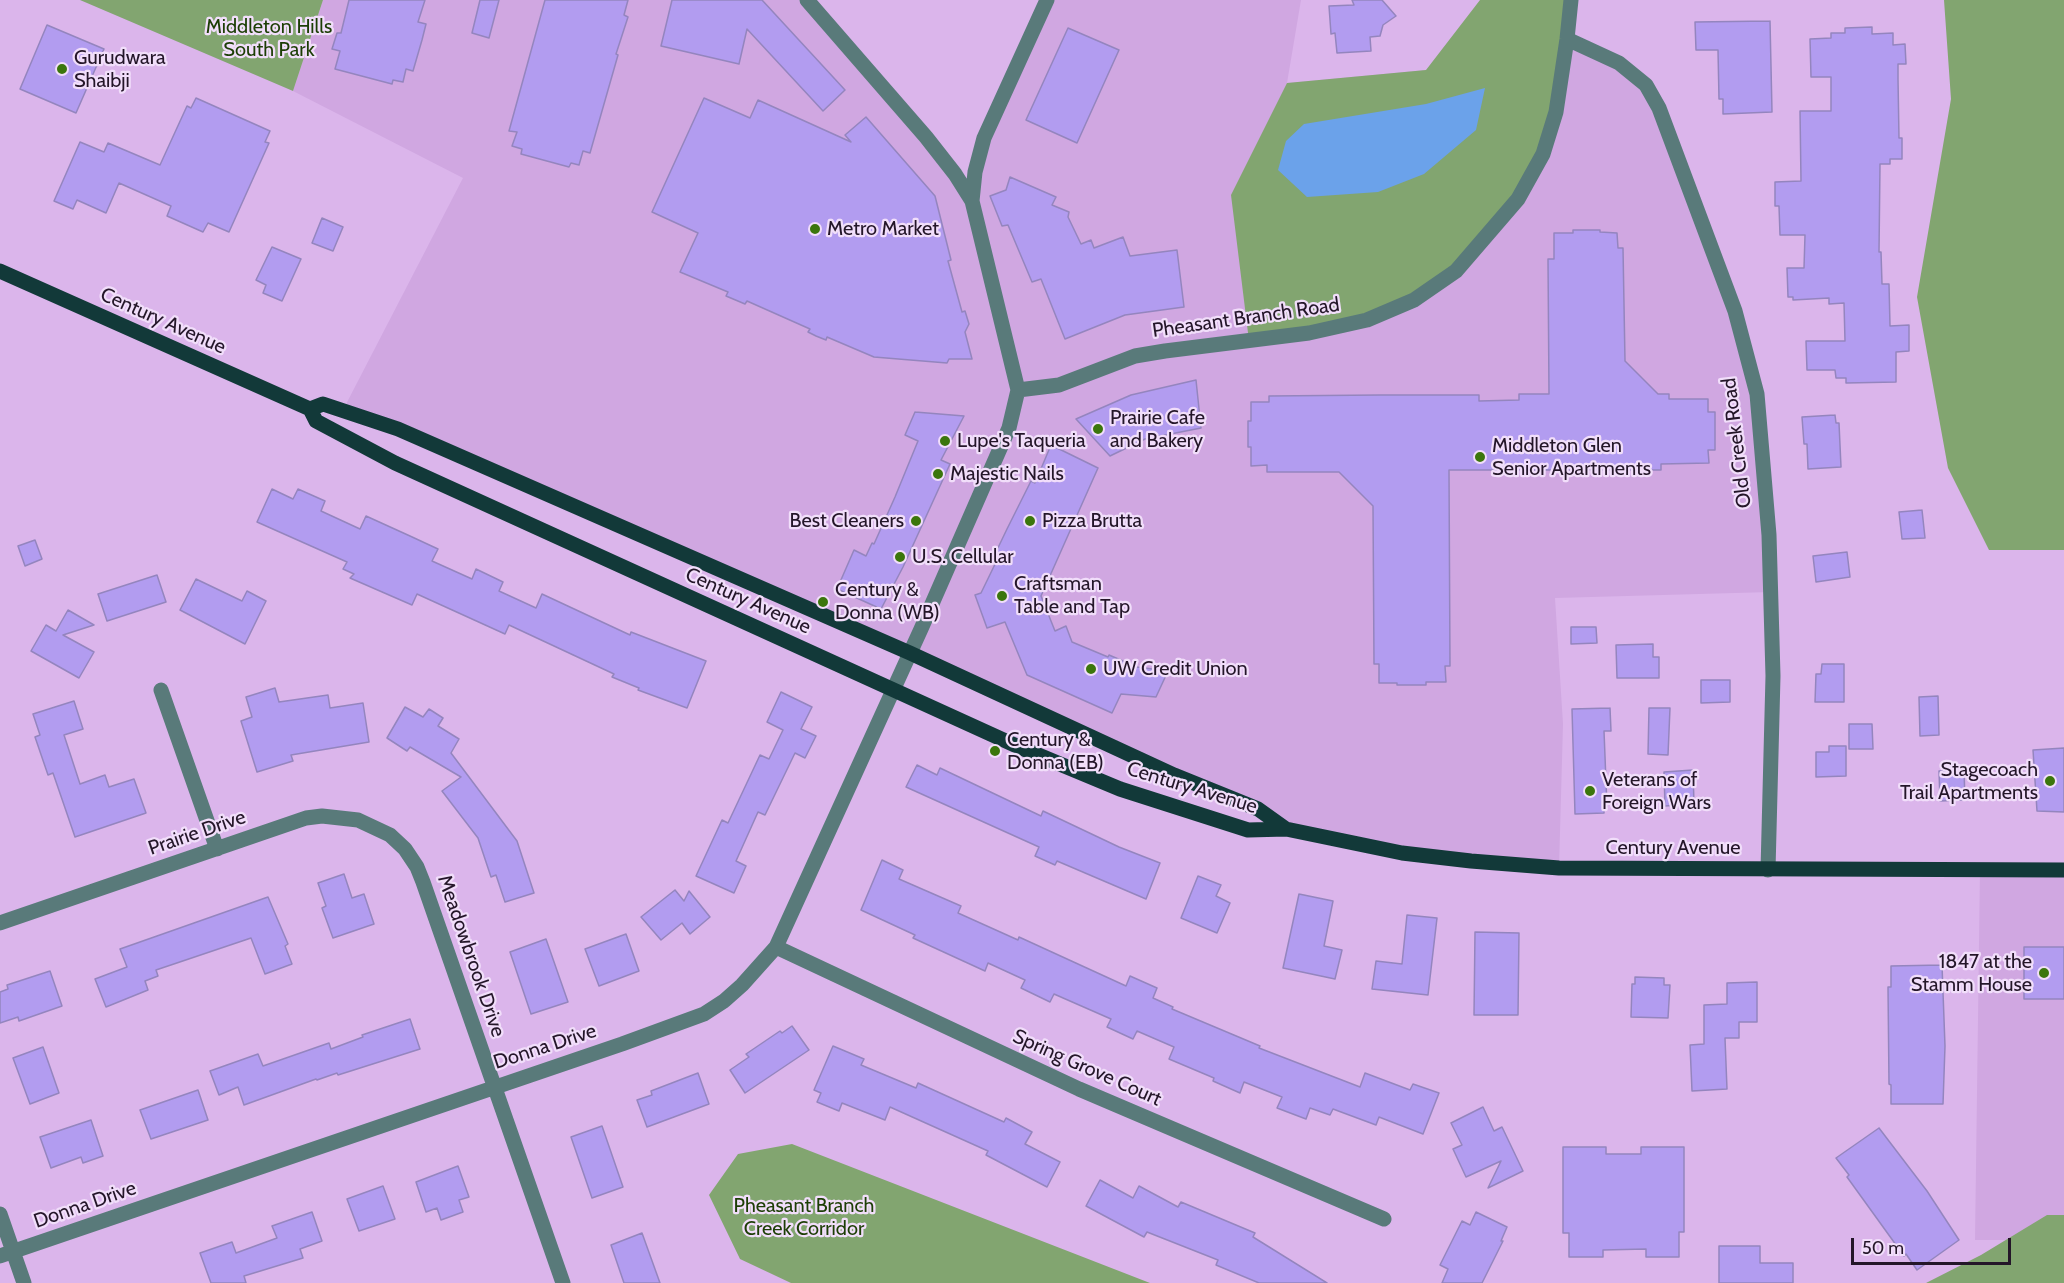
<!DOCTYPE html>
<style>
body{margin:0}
#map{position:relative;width:2064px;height:1283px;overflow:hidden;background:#dbb5eb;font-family:Cabin,sans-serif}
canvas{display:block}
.scale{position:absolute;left:1851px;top:1238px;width:160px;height:27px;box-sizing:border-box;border:3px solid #241629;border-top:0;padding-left:8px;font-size:18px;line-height:21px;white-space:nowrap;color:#241629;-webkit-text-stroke:4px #f1defa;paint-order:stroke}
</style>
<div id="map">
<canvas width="2064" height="1283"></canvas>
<div class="scale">50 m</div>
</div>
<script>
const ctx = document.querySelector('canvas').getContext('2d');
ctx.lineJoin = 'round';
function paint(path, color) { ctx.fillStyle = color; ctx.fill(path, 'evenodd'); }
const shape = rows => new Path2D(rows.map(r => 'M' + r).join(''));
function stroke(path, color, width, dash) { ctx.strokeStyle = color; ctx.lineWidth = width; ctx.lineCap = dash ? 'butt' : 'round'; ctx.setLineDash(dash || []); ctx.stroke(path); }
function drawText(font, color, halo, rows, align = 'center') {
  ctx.font = font + ' Cabin,sans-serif'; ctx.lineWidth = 4.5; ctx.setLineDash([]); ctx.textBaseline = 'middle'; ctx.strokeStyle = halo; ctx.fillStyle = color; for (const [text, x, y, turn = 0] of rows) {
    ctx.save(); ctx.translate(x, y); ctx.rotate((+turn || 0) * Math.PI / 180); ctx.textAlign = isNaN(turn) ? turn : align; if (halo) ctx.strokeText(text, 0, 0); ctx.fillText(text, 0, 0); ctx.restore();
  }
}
const built = shape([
 [323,0,807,0,972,200,975,172,1047,0,1301,0,1287,83,1426,70,1567,39,1619,63,1659,108,1757,394,1771,592,1555,598,1563,724,1559,868,1312,835,1258,809,343,410,463,178,293,91],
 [1980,870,2064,870,2064,1240,1975,1240]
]);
const green = shape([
 [80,0,323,0,293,91],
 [1480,0,1571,0,1543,154,1456,271,1367,321,1249,341,1231,195,1287,83,1426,70],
 [1944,0,2064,0,2064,550,1989,550,1948,468,1917,297,1951,99],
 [792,1144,1150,1283,791,1283,740,1259,709,1195,738,1154],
 [2047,1215,2064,1215,2064,1283,1926,1283,1981,1255]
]);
const water = shape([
 [1485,88,1476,130,1424,174,1378,192,1307,197,1278,170,1286,141,1304,124,1426,104]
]);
const building = shape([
 [349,0,425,0,418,22,426,24,422,40,413,71,406,69,403,82,393,80,392,84,335,69,340,51,332,49,337,33,341,33,349,0],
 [480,0,499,0,489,38,472,33,480,0],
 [545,0,628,0,624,15,628,17,616,54,618,55,590,153,583,151,579,165,571,163,569,167,521,154,522,149,512,146,517,132,509,131,545,0],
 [672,0,762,0,845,90,823,111,747,29,739,64,661,46,672,0],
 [1352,0,1382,0,1396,16,1383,25,1380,36,1370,37,1371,51,1337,53,1335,33,1331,34,1329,6,1354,5,1352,0],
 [1770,21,1772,112,1723,114,1723,99,1719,99,1718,50,1696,50,1695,22,1770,21],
 [47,25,104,49,76,113,20,89,47,25],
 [1872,27,1872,34,1893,33,1893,45,1905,44,1906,64,1898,64,1898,79,1899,138,1902,138,1902,159,1890,159,1890,164,1880,164,1879,252,1881,252,1882,284,1889,284,1890,326,1909,325,1909,351,1896,352,1896,382,1846,383,1846,378,1836,378,1835,370,1807,370,1806,341,1845,341,1844,303,1829,304,1829,298,1793,300,1793,297,1788,297,1787,268,1804,268,1805,235,1780,235,1779,206,1775,206,1775,182,1801,181,1800,111,1831,111,1831,77,1811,77,1810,39,1831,38,1831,33,1845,33,1845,28,1872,27],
 [1068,28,1119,50,1077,143,1026,120,1068,28],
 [196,98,270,131,265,142,269,143,229,232,208,223,203,232,167,216,171,206,119,183,106,213,77,200,73,209,54,201,80,142,104,152,108,143,160,165,187,106,191,108,196,98],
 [704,98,750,118,758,100,851,142,845,135,866,117,935,196,951,260,948,261,962,312,965,311,969,324,965,332,972,359,949,359,947,363,874,357,827,337,826,340,816,336,808,332,810,329,747,301,745,304,726,296,728,292,680,272,698,233,652,212,704,98],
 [1010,177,1056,197,1052,205,1069,212,1068,217,1081,244,1091,240,1094,248,1123,237,1130,256,1177,250,1184,307,1125,315,1065,339,1041,279,1032,282,1008,225,1002,226,990,196,1006,190,1010,177],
 [322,218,343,227,333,251,312,243,322,218],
 [1573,230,1600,230,1600,232,1617,233,1618,248,1623,248,1625,361,1658,394,1669,394,1669,399,1708,399,1708,412,1715,412,1715,450,1708,450,1709,463,1661,464,1661,470,1449,470,1450,666,1445,666,1446,682,1426,682,1426,685,1397,685,1397,683,1379,683,1379,664,1374,664,1373,506,1339,472,1267,472,1267,465,1251,466,1251,447,1248,447,1248,421,1251,421,1251,402,1269,402,1269,396,1380,395,1479,395,1479,401,1519,400,1519,394,1549,394,1548,259,1554,259,1554,233,1573,233,1573,230],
 [272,247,301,259,282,301,263,293,266,285,256,280,272,247],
 [1196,380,1201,428,1145,439,1110,456,1076,419,1131,395,1196,380],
 [915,412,964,416,941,460,950,464,903,567,881,609,837,589,854,550,866,556,872,543,874,544,895,497,918,441,905,435,915,412],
 [1835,415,1836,423,1839,423,1841,467,1808,469,1807,444,1804,444,1802,417,1835,415],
 [1051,445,1098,468,1041,596,1055,631,1066,626,1072,642,1108,657,1109,655,1137,667,1168,671,1156,697,1121,694,1112,713,1027,675,1005,622,987,628,975,595,981,593,999,556,995,554,1007,529,1031,481,1035,483,1051,445],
 [272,489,293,499,298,489,325,501,321,511,360,529,366,516,410,536,438,549,432,561,472,579,476,569,503,582,499,591,536,608,542,594,630,635,631,632,706,661,687,708,638,690,639,688,612,677,614,674,509,625,505,634,417,594,412,605,350,578,354,574,343,569,347,562,257,522,272,489],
 [1922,510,1925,538,1902,539,1899,512,1922,510],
 [35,540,42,559,25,566,18,546,35,540],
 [1847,552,1850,577,1816,582,1813,556,1847,552],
 [157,575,166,602,107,621,98,594,157,575],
 [196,579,242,601,247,591,266,601,245,644,180,610,196,579],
 [68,610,94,625,63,635,94,652,79,678,31,651,46,625,56,631,68,610],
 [1571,627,1596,627,1597,643,1571,644,1571,627],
 [1653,644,1653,657,1659,657,1659,678,1617,678,1616,645,1653,644],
 [1822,664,1844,664,1844,702,1815,702,1816,674,1821,674,1822,664],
 [1701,680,1730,680,1730,702,1701,703,1701,680],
 [275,688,279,702,328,695,330,708,363,703,369,742,291,755,293,761,257,772,241,721,252,717,246,697,275,688],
 [781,692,812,707,801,729,816,736,805,758,795,753,765,815,758,812,736,861,746,866,734,893,696,876,722,820,728,823,760,755,769,759,783,730,767,722,781,692],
 [1938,696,1939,735,1920,736,1919,697,1938,696],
 [74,701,83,729,64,735,80,784,105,775,109,787,134,779,146,813,75,837,53,773,48,775,35,737,40,735,33,714,74,701],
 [405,707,423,717,429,709,443,718,438,726,459,739,451,753,517,841,534,893,505,902,496,875,491,877,478,838,442,791,461,777,410,747,407,751,387,738,405,707],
 [1610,708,1611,731,1604,731,1607,807,1604,807,1604,813,1575,814,1572,709,1610,708],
 [1649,708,1670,708,1668,755,1648,754,1649,708],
 [1849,724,1872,724,1873,749,1849,749,1849,724],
 [1829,746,1846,746,1846,776,1816,777,1816,752,1829,752,1829,746],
 [2064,748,2064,812,2037,811,2033,750,2064,748],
 [917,765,937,775,940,768,1041,816,1043,811,1119,847,1160,863,1146,899,1057,861,1055,865,1035,856,1039,847,906,787,917,765],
 [1693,770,1694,804,1665,806,1664,772,1693,770],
 [1964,770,1965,800,1940,801,1939,771,1964,770],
 [882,860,903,870,899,879,961,906,958,913,1018,940,1019,937,1126,986,1130,976,1157,988,1153,998,1173,1007,1172,1009,1260,1046,1259,1048,1360,1087,1365,1073,1410,1090,1413,1084,1439,1093,1423,1134,1379,1117,1376,1125,1333,1109,1330,1115,1310,1108,1306,1119,1277,1108,1282,1097,1244,1082,1240,1093,1213,1081,1214,1078,1169,1059,1174,1047,1137,1031,1133,1039,1107,1027,1111,1019,1054,994,1050,1002,1021,988,1025,980,988,963,985,971,913,938,915,935,861,910,882,860],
 [344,874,352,898,364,894,374,924,333,938,322,908,326,906,318,883,344,874],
 [1198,876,1221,885,1216,896,1230,903,1217,933,1181,918,1198,876],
 [675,890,684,901,689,891,710,917,690,934,682,923,661,940,641,917,675,890],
 [1299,894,1333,901,1324,946,1342,950,1335,979,1283,968,1299,894],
 [268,897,288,944,285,946,292,964,265,974,251,938,156,970,158,976,145,981,148,990,106,1007,95,979,127,967,120,949,268,897],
 [1407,915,1437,918,1428,995,1372,989,1376,961,1402,964,1407,915],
 [1475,932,1519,933,1518,1015,1474,1015,1475,932],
 [626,934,639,971,599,986,585,949,626,934],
 [546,939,568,1002,531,1014,510,952,546,939],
 [2024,947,2064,947,2064,999,2024,999,2024,947],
 [1942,965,1945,1046,1943,1104,1891,1104,1891,1085,1889,1084,1888,987,1891,987,1891,966,1942,965],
 [50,971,62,1006,19,1021,18,1017,0,1023,0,992,8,989,7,985,50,971],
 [1635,977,1664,978,1664,985,1670,985,1668,1018,1631,1017,1632,984,1635,984,1635,977],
 [1757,982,1757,1022,1739,1022,1739,1038,1725,1038,1727,1089,1692,1091,1690,1045,1704,1044,1704,1005,1727,1004,1727,983,1757,982],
 [410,1019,420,1049,338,1075,337,1073,317,1080,316,1079,244,1105,238,1087,219,1095,210,1071,258,1054,263,1066,329,1043,331,1049,363,1037,362,1035,410,1019],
 [792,1026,809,1050,745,1093,730,1070,749,1057,746,1054,780,1031,782,1033,792,1026],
 [833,1046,864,1059,861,1065,916,1088,918,1083,1004,1122,1006,1118,1032,1132,1025,1144,1060,1162,1047,1187,986,1155,988,1151,890,1107,885,1120,842,1103,839,1111,817,1102,821,1093,814,1090,833,1046],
 [43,1047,59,1093,30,1104,13,1058,43,1047],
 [698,1073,709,1104,647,1127,637,1100,652,1095,651,1091,698,1073],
 [198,1090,208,1120,151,1139,140,1110,198,1090],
 [1483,1107,1494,1131,1502,1127,1523,1171,1488,1188,1501,1161,1466,1177,1453,1149,1462,1145,1451,1123,1483,1107],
 [91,1120,103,1156,83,1163,81,1157,51,1168,40,1137,91,1120],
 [602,1126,623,1187,592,1198,571,1137,602,1126],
 [1879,1128,1927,1191,1959,1240,1917,1270,1906,1254,1904,1256,1847,1177,1849,1175,1836,1158,1879,1128],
 [1563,1147,1606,1147,1606,1154,1641,1154,1641,1147,1684,1147,1684,1232,1679,1232,1679,1257,1646,1257,1646,1249,1603,1250,1603,1257,1569,1257,1569,1233,1563,1233,1563,1147],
 [458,1166,469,1197,459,1200,463,1212,441,1220,437,1208,426,1212,416,1182,458,1166],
 [1100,1180,1133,1198,1139,1186,1178,1207,1181,1202,1255,1233,1253,1237,1327,1283,1259,1283,1216,1265,1218,1260,1147,1232,1144,1237,1086,1206,1100,1180],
 [383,1186,395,1219,359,1231,347,1199,383,1186],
 [312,1212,322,1241,300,1249,303,1258,244,1276,246,1283,211,1283,200,1253,232,1242,236,1253,277,1238,272,1226,312,1212],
 [1476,1212,1507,1227,1501,1241,1503,1241,1482,1283,1442,1283,1448,1269,1440,1265,1462,1221,1470,1225,1476,1212],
 [642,1233,660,1283,624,1283,611,1245,642,1233],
 [1719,1246,1760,1246,1760,1263,1793,1263,1793,1283,1719,1283,1719,1246]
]);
const minor = shape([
 [1567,39,1619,63,1646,85,1659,108,1735,311,1757,394,1769,535,1773,676,1768,870],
 [972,201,975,172,984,138,1047,0],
 [1018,390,1059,385,1135,356,1165,351,1309,333,1367,320,1414,300,1456,271,1518,199,1543,154,1556,112,1567,39,1571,0],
 [161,690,217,849],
 [0,923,306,818,322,816,358,820,390,835,405,849,417,867,423,882,563,1283],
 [776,947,1079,1089,1384,1219],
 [0,1214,24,1283],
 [0,1256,622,1044,704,1014,724,1001,742,985,776,947,921,629,1009,428,1018,390,972,201,955,174,926,137,807,0]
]);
const major = shape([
 [0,271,310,409,316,421,395,463,1019,747,1120,789,1248,830,1286,829,1402,853,1471,861,1559,868,2064,870],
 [310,409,323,404,398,429,910,653,1174,775,1258,809,1286,829]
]);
const markers = [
 [62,69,6,"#3b760c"],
 [815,229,6,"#3b760c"],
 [1098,429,6,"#3b760c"],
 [945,441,6,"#3b760c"],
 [1480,457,6,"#3b760c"],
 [938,474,6,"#3b760c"],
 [916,521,6,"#3b760c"],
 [1030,521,6,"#3b760c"],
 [900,557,6,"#3b760c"],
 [1002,596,6,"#3b760c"],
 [823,602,6,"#3b760c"],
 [1091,669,6,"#3b760c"],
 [995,751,6,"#3b760c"],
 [2050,781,6,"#3b760c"],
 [1590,791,6,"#3b760c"],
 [2044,973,6,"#3b760c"]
];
const parkNames = [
 ["Middleton Hills",269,27],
 ["South Park",269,50],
 ["Pheasant Branch",804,1206],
 ["Creek Corridor",804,1229]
];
const poiNames = [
 ["Gurudwara",74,58],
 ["Shaibji",74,81],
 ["Metro Market",827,229],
 ["Prairie Cafe",1110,418],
 ["and Bakery",1110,441],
 ["Lupe's Taqueria",957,441],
 ["Middleton Glen",1492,446],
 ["Senior Apartments",1492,469],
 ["Majestic Nails",950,474],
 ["Best Cleaners",904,521,"right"],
 ["Pizza Brutta",1042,521],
 ["U.S. Cellular",912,557],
 ["Craftsman",1014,584],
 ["Table and Tap",1014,607],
 ["Century &",835,590],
 ["Donna (WB)",835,613],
 ["UW Credit Union",1103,669],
 ["Century &",1007,740],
 ["Donna (EB)",1007,763],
 ["Stagecoach",2038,770,"right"],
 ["Trail Apartments",2038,793,"right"],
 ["Veterans of",1602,780],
 ["Foreign Wars",1602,803],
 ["1847 at the",2032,962,"right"],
 ["Stamm House",2032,985,"right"]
];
const streetNames = [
 ["Pheasant Branch Road",1246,318,-8],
 ["Century Avenue",163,321,24],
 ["Old Creek Road",1737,443,-97],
 ["Century Avenue",748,601,24],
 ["Century Avenue",1192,788,17],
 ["Prairie Drive",197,833,-19],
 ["Century Avenue",1673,848],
 ["Meadowbrook Drive",471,956,71],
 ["Donna Drive",545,1047,-18],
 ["Spring Grove Court",1087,1068,24],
 ["Donna Drive",85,1205,-19]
];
paint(built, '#d0a7e1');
paint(green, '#82a570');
paint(water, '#6ba2ea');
paint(building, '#b29cf0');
stroke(building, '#9485be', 1.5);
stroke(minor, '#597a7a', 15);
stroke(major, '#123939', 15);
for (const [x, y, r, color] of markers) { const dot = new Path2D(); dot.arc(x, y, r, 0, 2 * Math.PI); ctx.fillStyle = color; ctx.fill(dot); stroke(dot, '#f1defa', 2); }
drawText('20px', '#1c3e05', '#f1defa', parkNames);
drawText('20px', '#241629', '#f1defa', poiNames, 'left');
drawText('20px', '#241629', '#f1defa', streetNames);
</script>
